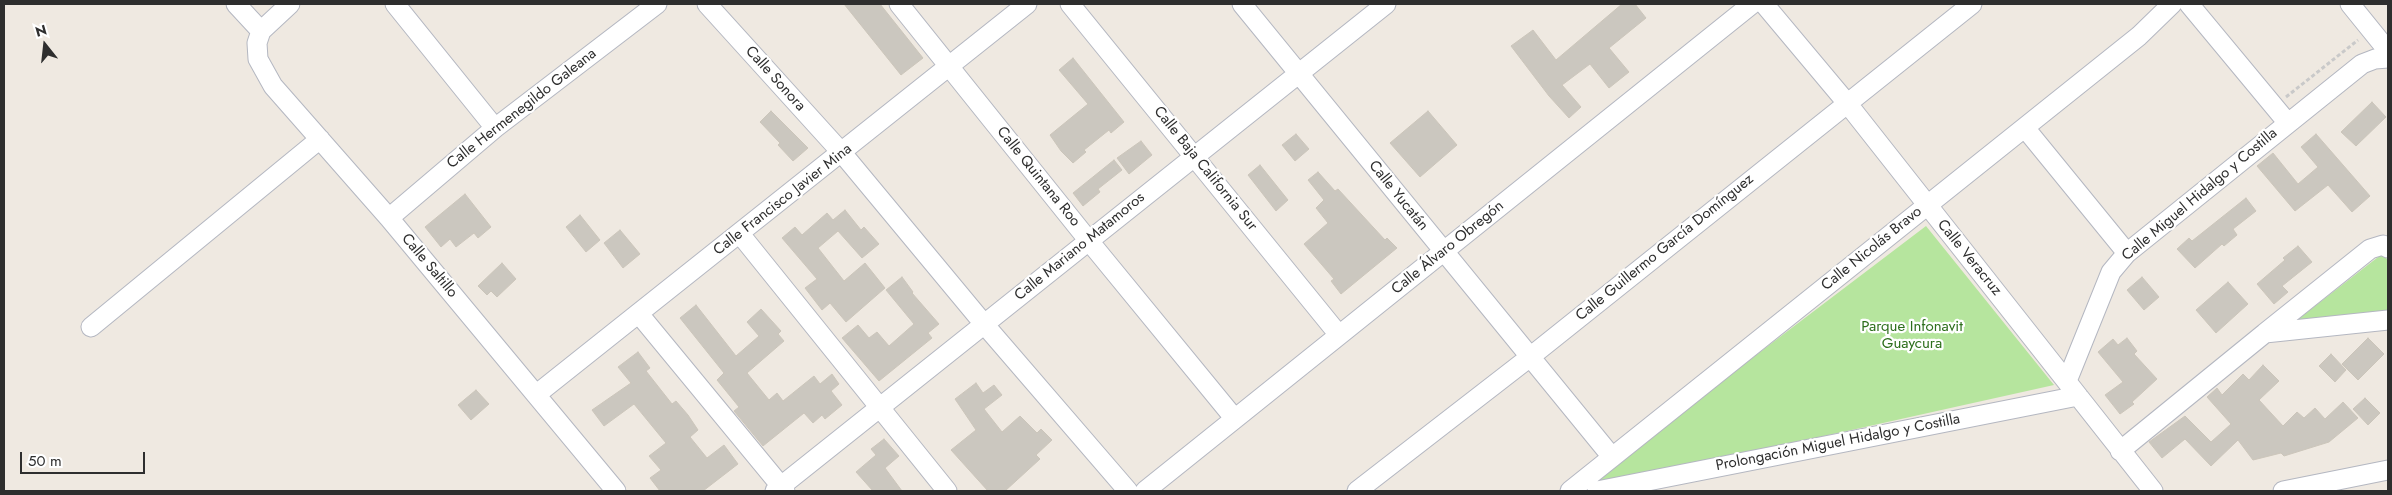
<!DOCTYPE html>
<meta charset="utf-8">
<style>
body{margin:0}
#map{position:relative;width:2392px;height:495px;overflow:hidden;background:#efe9e1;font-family:Jost,sans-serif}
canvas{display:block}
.frame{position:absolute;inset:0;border:5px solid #2e2e2e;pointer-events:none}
.north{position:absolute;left:20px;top:20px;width:50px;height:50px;-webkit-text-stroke:4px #fff;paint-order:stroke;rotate:344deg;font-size:14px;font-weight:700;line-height:20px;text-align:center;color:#2e2e2e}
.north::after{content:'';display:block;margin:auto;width:18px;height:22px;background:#2e2e2e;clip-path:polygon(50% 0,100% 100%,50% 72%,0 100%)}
.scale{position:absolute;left:20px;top:452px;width:125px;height:22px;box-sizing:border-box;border:2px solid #2e2e2e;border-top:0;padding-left:6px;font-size:15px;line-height:18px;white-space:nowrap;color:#2e2e2e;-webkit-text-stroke:4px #fff;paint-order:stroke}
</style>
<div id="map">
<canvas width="2392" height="495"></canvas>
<div class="frame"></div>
<div class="north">N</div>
<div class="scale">50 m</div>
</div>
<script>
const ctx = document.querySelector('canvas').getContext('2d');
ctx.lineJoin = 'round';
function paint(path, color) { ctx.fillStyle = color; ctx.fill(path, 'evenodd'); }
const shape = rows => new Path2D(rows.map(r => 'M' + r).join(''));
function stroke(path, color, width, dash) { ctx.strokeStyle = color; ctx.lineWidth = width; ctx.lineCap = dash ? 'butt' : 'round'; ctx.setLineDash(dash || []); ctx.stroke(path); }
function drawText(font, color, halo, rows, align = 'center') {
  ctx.font = font + ' Jost,sans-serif'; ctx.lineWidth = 4.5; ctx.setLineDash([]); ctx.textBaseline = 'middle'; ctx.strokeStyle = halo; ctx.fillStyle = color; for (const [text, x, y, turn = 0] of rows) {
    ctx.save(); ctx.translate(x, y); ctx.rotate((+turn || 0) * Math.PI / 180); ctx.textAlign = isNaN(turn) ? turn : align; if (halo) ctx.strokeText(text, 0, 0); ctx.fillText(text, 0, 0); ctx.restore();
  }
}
const green = shape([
 [1926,226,2054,385,1577,491],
 [2382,254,2388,260,2388,314,2288,327]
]);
const building = shape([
 [844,4,880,4,923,58,901,75,844,4],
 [1622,4,1635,4,1646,18,1609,48,1629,72,1609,88,1590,64,1562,85,1581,107,1569,118,1549,96,1511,46,1533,30,1556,60,1622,4],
 [1073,58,1124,122,1111,133,1109,130,1084,150,1086,152,1073,163,1061,151,1050,135,1088,104,1059,70,1073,58],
 [2372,102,2386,117,2356,146,2341,132,2372,102],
 [771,111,808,148,793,161,778,145,780,143,760,122,771,111],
 [1428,111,1457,145,1420,177,1390,143,1428,111],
 [1296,134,1309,149,1295,161,1282,145,1296,134],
 [2316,134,2370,196,2352,212,2328,185,2295,211,2257,166,2273,153,2298,184,2318,167,2301,147,2316,134],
 [1141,141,1152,155,1129,174,1117,158,1141,141],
 [1114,160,1122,170,1098,189,1100,192,1083,206,1073,193,1114,160],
 [1260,165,1288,200,1276,211,1248,175,1260,165],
 [1318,172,1335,191,1338,189,1385,240,1387,238,1397,248,1341,294,1331,281,1334,279,1304,244,1328,223,1316,208,1324,200,1308,180,1318,172],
 [465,194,491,227,478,238,474,233,456,247,450,239,441,247,425,227,465,194],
 [2246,198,2256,211,2233,229,2237,235,2224,246,2222,244,2195,268,2177,249,2189,238,2192,241,2246,198],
 [845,210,861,230,864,227,879,244,862,258,838,231,818,248,844,281,865,263,885,288,846,322,830,303,822,310,805,288,817,279,782,238,795,227,802,235,827,213,833,220,845,210],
 [580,215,600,240,586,252,566,227,580,215],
 [620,230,640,254,623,268,604,243,620,230],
 [2298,246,2312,262,2282,286,2288,292,2274,304,2257,284,2285,260,2283,258,2298,246],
 [502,263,516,279,497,297,491,291,487,295,478,286,502,263],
 [902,277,913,292,912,293,939,324,928,333,932,338,879,381,842,338,858,325,869,338,877,332,889,346,914,324,886,290,902,277],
 [2142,277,2159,297,2144,310,2127,290,2142,277],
 [2228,282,2248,304,2216,333,2196,310,2228,282],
 [696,305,736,356,759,336,747,322,761,309,781,331,778,334,784,341,747,373,769,400,777,393,783,401,814,376,820,384,832,374,839,384,831,391,842,405,825,419,822,415,813,423,804,413,763,446,734,411,739,407,717,380,724,373,680,318,696,305],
 [2127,338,2137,351,2134,354,2157,379,2132,402,2134,404,2120,414,2105,395,2123,382,2098,352,2113,339,2118,345,2127,338],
 [2368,338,2384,354,2358,380,2342,364,2368,338],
 [638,352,650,368,646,371,672,404,676,401,688,415,698,430,690,437,707,458,724,445,738,464,703,491,660,491,650,478,661,470,649,456,666,443,634,404,604,426,592,410,631,383,618,367,638,352],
 [2331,354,2346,370,2335,382,2319,366,2331,354],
 [2263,365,2279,381,2259,400,2283,426,2297,412,2304,418,2315,408,2325,419,2343,402,2358,418,2329,442,2284,456,2281,453,2253,460,2238,440,2211,466,2185,439,2162,458,2149,442,2185,416,2211,442,2231,424,2207,397,2217,388,2222,395,2243,374,2249,380,2263,365],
 [976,383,983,393,994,385,1002,395,984,409,1002,432,1020,416,1037,433,1041,429,1052,440,1036,455,1040,459,1005,491,988,491,951,450,976,430,955,399,976,383],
 [476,390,489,404,471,420,458,405,476,390],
 [2365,398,2380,413,2368,425,2353,409,2365,398],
 [884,439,899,456,885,468,902,491,873,491,856,472,876,455,871,449,884,439]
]);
const path = shape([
 [2286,97,2358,40]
]);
const minor = shape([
 [236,4,261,31],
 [290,4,261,31,257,43,258,59,273,86,389,218,616,491],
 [395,4,495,128],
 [707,4,842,153,984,324,1128,491],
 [899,4,1089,241,1235,419],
 [1070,4,1339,335],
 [1242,4,1612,457],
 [1764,4,1847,103,2153,491],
 [2189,4,2287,122],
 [2350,4,2388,51],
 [2025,128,2127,253],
 [389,218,495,128,657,4],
 [740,234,947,491],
 [639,314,785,491],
 [91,327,320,139],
 [2265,333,2370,249,2383,245,2388,248],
 [2067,381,2111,272,2127,253,2362,64,2375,59,2388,58],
 [537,394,1027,4],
 [2120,451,2265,333,2388,320],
 [775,491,1386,4],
 [1145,491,1752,4],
 [1357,491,1530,357,1972,4],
 [1570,491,2139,36,2172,4],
 [1597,491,2078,396],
 [2283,491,2388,470]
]);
const streetNames = [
 ["Calle Sonora",775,79,48],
 ["Calle Hermenegildo Galeana",522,109,-38],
 ["Calle Baja California Sur",1205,169,51],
 ["Calle Quintana Roo",1038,177,51],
 ["Calle Miguel Hidalgo y Costilla",2200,195,-40],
 ["Calle Yucatán",1398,196,51],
 ["Calle Francisco Javier Mina",783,200,-38],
 ["Calle Mariano Matamoros",1080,247,-39],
 ["Calle Álvaro Obregón",1448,248,-39],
 ["Calle Guillermo García Domínguez",1665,248,-39],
 ["Calle Nicolás Bravo",1872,249,-39],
 ["Calle Veracruz",1969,258,51],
 ["Calle Saltillo",429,266,50],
 ["Prolongación Miguel Hidalgo y Costilla",1838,443,-11]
];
const parkNames = [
 ["Parque Infonavit",1912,327],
 ["Guaycura",1912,344]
];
paint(green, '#b6e59e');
paint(building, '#cbc7bf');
stroke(building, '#cbc5ba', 1);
stroke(minor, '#b4b7c1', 21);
stroke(path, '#c9c9c9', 3, [4, 2.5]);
stroke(minor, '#fff', 19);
drawText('15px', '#2e2e2e', '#fff', streetNames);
drawText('15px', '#2c6e1b', '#fff', parkNames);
</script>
